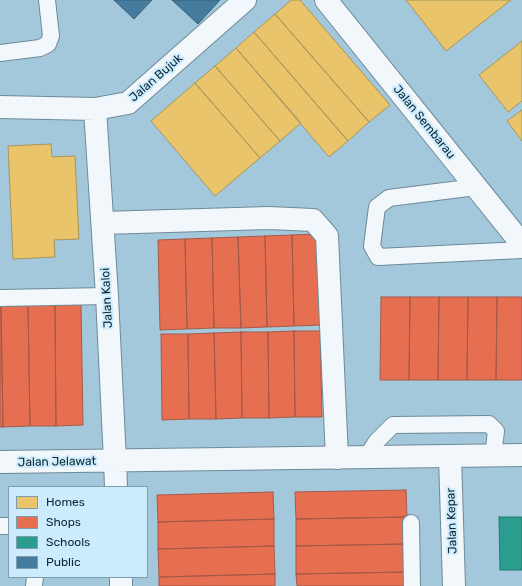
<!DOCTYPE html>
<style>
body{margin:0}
#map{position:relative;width:522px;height:586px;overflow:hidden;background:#a4c8db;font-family:Rubik,sans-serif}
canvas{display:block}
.legend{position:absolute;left:8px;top:486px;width:140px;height:92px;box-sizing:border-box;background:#ccecfd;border:1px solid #7e9dac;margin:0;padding:5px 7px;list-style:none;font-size:12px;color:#0a2633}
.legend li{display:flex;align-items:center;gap:8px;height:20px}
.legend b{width:20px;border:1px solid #7e9dac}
</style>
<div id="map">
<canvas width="522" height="586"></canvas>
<ul class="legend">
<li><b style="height:11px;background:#e9c46a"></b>Homes</li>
<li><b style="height:11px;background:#e76f51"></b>Shops</li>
<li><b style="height:11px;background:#2a9d8f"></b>Schools</li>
<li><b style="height:11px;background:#457b9d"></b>Public</li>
</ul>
</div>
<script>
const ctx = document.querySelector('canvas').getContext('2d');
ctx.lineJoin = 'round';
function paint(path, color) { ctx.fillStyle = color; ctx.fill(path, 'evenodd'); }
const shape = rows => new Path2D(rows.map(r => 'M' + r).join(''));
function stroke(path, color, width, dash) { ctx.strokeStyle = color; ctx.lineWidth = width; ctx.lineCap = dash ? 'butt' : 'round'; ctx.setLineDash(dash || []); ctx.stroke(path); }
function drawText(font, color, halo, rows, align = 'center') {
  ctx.font = font + ' Rubik,sans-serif'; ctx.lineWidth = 4; ctx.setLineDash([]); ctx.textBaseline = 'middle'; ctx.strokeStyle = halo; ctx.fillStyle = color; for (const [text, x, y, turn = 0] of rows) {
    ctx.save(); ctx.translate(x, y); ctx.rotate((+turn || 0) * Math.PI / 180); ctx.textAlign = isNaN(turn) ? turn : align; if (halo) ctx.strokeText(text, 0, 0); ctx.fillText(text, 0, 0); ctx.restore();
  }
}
const homes = shape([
 [291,0,300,0,390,105,369,122,275,14,291,0],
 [406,0,511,0,446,51,406,0],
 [275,14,369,122,348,141,254,32,275,14],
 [254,32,348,141,329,157,236,48,254,32],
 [522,41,522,101,508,112,479,75,522,41],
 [236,48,301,123,280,141,215,66,236,48],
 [215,66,280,141,260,158,195,83,215,66],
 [195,83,260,158,215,196,151,121,195,83],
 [522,110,522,141,507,121,522,110],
 [51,144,52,157,75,156,79,239,54,240,55,257,13,259,8,146,51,144]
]);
const shops = shape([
 [318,234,321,325,294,326,292,235,318,234],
 [292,235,294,326,267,327,265,236,292,235],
 [265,236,267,327,241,328,238,237,265,236],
 [238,237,241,328,214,328,212,238,238,237],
 [212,238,214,328,187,329,185,239,212,238],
 [185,239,187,329,160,330,158,240,185,239],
 [381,297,410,297,409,380,380,380,381,297],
 [410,297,439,297,438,380,409,380,410,297],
 [439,297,468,297,467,380,438,380,439,297],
 [468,297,497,297,496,380,467,380,468,297],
 [497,297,522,297,522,380,496,380,497,297],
 [55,304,81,304,83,425,56,426,55,304],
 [55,304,56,426,30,426,28,305,55,304],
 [0,305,1,305,3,427,0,427,0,305],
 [1,305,28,305,30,426,3,427,1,305],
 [294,331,295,417,269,418,268,332,294,331],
 [294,331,320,331,322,417,295,417,294,331],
 [241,332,242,418,216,419,214,333,241,332],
 [241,332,268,332,269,418,242,418,241,332],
 [214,333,216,419,189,419,188,334,214,333],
 [161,334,188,334,189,419,162,420,161,334],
 [406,490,407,517,296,519,295,492,406,490],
 [273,492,274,519,158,522,157,495,273,492],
 [407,517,407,544,296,546,296,519,407,517],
 [274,519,274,546,158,549,158,522,274,519],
 [407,544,407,572,296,574,296,546,407,544],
 [274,546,275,574,159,577,158,549,274,546],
 [407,572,408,586,297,586,296,574,407,572],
 [275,574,275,586,159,586,159,577,275,574]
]);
const schools = shape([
 [499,517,522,517,522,570,500,570,499,517]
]);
const public = shape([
 [114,0,152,0,134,19,114,0],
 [172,0,220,0,198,24,172,0]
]);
const service = shape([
 [0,53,40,48,48,44,51,36,47,0],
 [476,187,389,198,377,207,372,246,378,257,522,250],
 [0,298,107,296],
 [370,457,371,450,376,442,393,425,489,424,496,431,493,456],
 [411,523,412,586],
 [0,526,9,526],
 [34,586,35,577]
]);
const minor = shape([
 [326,0,522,244],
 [0,107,95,109,128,103,245,0],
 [95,109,107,296,115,461],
 [103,223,269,218,313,220,327,236,337,458],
 [450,457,454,586]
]);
const tertiary = shape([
 [115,461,116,487],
 [0,462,522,455],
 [121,577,121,586]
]);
const streetNames = [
 ["Jalan Bujuk",156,78,-41],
 ["Jalan Sembarau",424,122,51],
 ["Jalan Kaloi",107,298,-93],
 ["Jalan Jelawat",57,462,-1],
 ["Jalan Kepar",452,521,-92]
];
paint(homes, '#e9c46a');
stroke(homes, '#a6955a', 1);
paint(shops, '#e76f51');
stroke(shops, '#a55948', 1);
paint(schools, '#2a9d8f');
stroke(schools, '#207973', 1);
paint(public, '#457b9d');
stroke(public, '#33627d', 1);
stroke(service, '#6d8a98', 18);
stroke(minor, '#6d8a98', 24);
stroke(tertiary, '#6d8a98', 24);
stroke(service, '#f1f7fa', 16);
stroke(minor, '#f1f7fa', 22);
stroke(tertiary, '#f1f7fa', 22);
drawText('12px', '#0a2633', '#ccecfd', streetNames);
</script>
